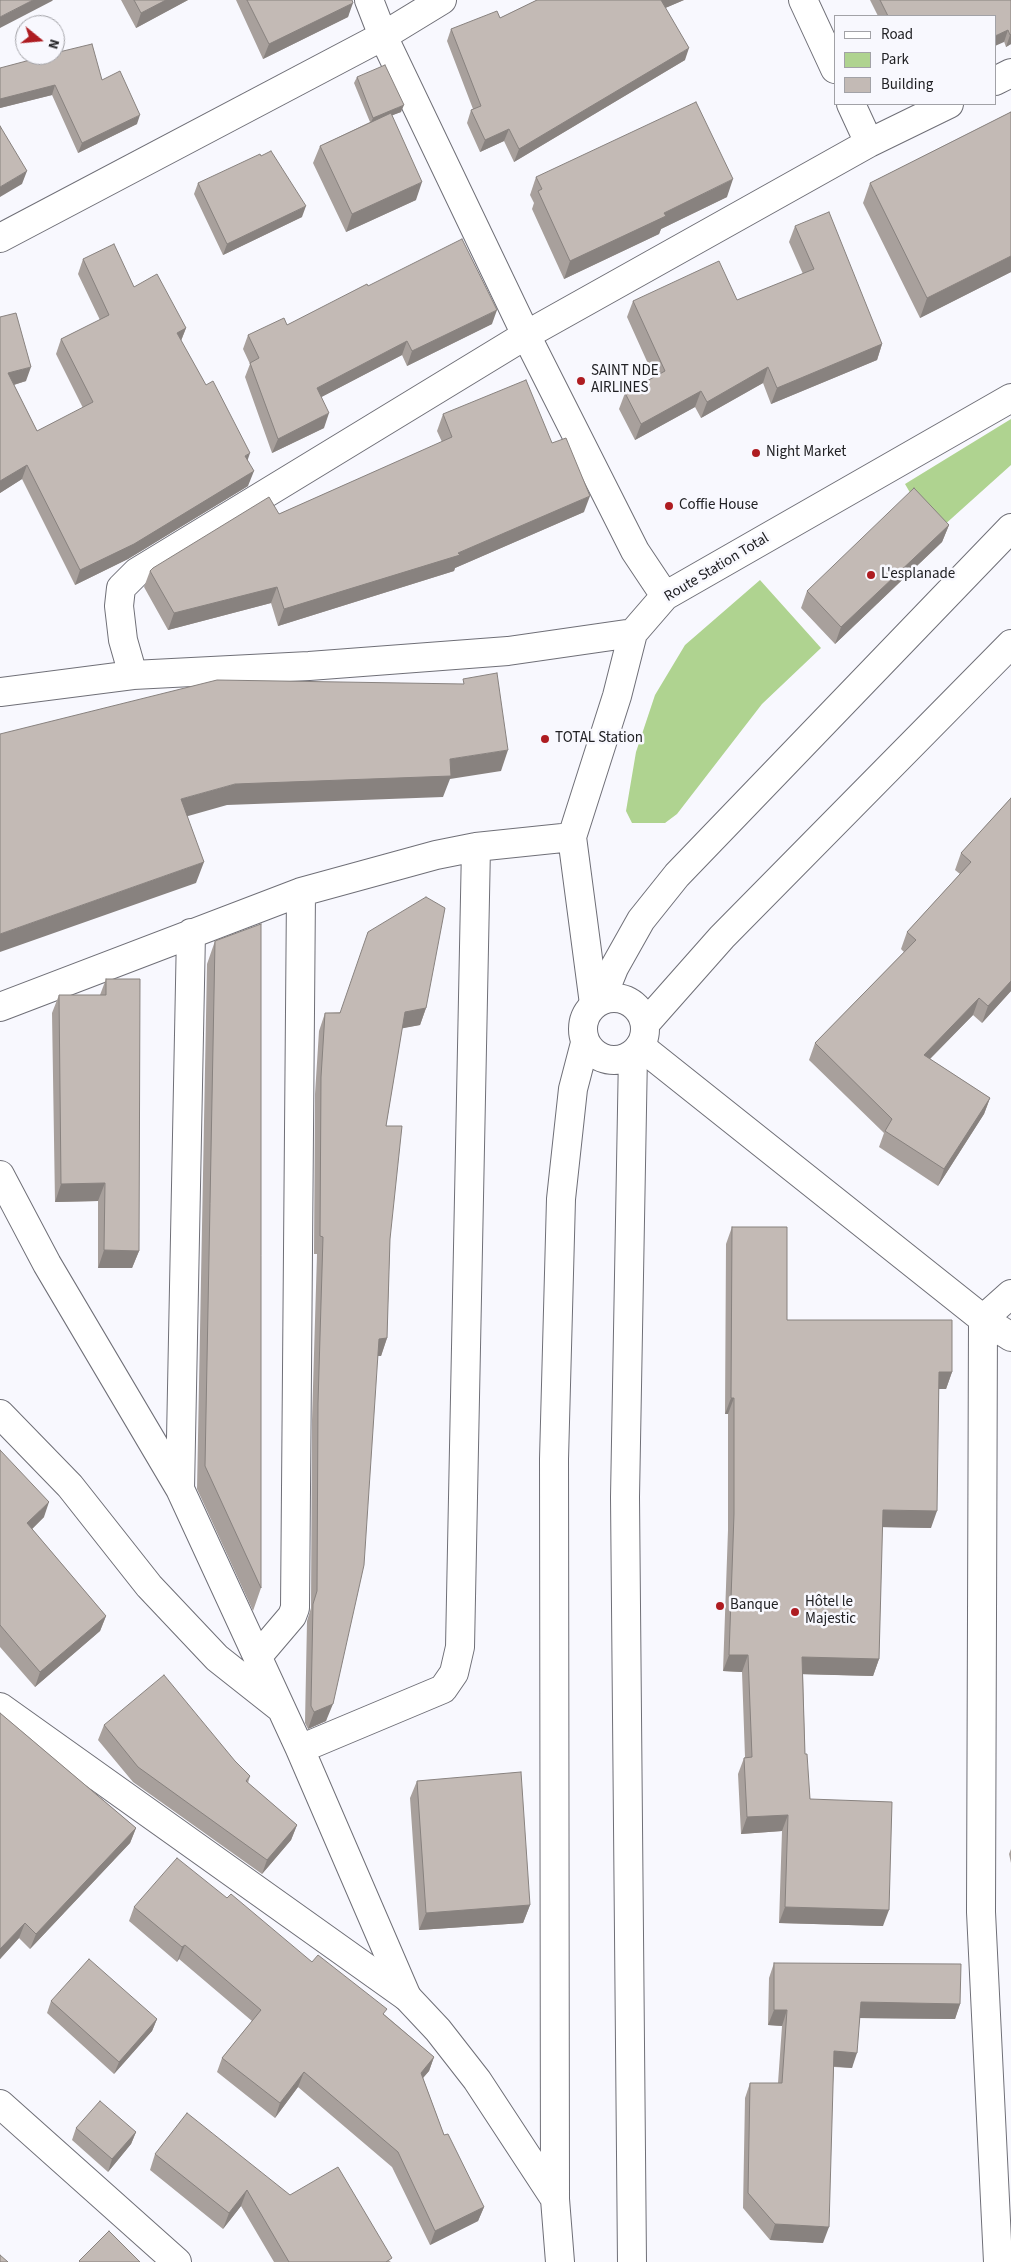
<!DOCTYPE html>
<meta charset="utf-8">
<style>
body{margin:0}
#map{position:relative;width:1011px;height:2262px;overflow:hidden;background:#f8f8fe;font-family:"Source Sans 3",sans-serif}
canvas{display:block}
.legend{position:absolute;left:834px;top:15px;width:162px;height:90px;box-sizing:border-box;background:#f8f8fe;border:1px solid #a2a2a7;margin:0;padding:6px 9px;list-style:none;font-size:15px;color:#212124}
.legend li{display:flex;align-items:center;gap:10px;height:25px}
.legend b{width:25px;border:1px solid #a2a2a7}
.north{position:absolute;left:15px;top:15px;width:50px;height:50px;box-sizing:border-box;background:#f8f8fe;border:1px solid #a2a2a7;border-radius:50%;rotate:107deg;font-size:14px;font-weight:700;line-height:20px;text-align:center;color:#212124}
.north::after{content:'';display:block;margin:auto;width:18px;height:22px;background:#ae1c21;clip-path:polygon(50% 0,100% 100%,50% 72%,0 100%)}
</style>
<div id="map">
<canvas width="1011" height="2262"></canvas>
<ul class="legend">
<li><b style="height:6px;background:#fff"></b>Road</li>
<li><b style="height:14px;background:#afd390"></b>Park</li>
<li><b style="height:14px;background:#c3bab5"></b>Building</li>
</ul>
<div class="north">N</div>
</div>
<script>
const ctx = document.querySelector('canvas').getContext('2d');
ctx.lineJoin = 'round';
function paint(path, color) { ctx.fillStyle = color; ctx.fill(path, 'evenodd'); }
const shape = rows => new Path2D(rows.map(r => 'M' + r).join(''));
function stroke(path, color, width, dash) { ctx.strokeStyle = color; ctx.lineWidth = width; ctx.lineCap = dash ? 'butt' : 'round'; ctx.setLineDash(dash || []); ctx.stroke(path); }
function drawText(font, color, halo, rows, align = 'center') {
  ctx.font = font + ' "Source Sans 3",sans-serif'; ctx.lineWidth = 5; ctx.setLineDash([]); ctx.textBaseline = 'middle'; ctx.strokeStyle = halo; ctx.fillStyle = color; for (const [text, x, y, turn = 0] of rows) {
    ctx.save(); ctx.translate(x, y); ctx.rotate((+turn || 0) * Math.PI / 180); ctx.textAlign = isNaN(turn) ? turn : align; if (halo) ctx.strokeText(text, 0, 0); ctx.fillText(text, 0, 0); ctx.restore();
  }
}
const green = shape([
 [1011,419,1011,465,942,527,912,496,905,484],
 [760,580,821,648,762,704,677,814,665,823,632,823,626,811,636,752,655,695,685,645]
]);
const minor = shape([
 [369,0,383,36,526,335,635,551,665,596],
 [803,0,835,69],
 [995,81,1011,73],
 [851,104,869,143],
 [0,238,383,36,442,0],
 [133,675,123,640,119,606,121,588,137,572,526,335,869,143,949,104],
 [0,692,133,675,309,666,508,651,633,633],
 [594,1004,572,837,617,696,633,633,665,596,1011,398],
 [0,1007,301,892,436,855,476,847,572,837],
 [640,1046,983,1319,1011,1337],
 [0,1175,47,1264,180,1489,300,1749,407,1997],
 [0,1414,70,1486,149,1586,217,1658,279,1707],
 [180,1489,191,933],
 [258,1656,292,1616,295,1608,301,892],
 [300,1749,443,1689,454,1673,460,1647,476,847],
 [0,2104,177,2262],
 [998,2262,981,1912,983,1319,1011,1294]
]);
const secondary = shape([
 '583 1029a31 31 0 1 1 62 0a31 31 0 1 1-62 0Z',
 [601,1000,614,968,641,920,677,875,1011,528],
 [645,1024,722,937,1011,644],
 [0,1707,407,1997,438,2030,477,2080,555,2199],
 [560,2262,555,2199,554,1459,561,1199,573,1089,585,1043],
 [632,2262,625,1497,633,1054]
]);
const wall = shape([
 [121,0,188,0,136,28],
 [236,0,352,0,348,17,263,59],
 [537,0,684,0,665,8,685,60,514,162,504,141,480,152,467,123,471,110,473,109,447,41,451,29,500,18],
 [870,0,1011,0,1011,44,1006,47,995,16,878,16],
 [0,68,102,80,137,124,78,153,52,95,0,108],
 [357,77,401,112,392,115,416,200,346,232,313,163,320,146,370,122,354,83],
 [1011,112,1011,272,920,318,863,203,870,183],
 [536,177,727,197,661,229,659,234,564,279,532,209,534,203,530,195],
 [198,183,302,217,223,255,194,194],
 [795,226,882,344,877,360,771,404,763,383,701,418,695,407,635,440,619,409,625,393,654,377,627,317,633,301,737,300,803,274,789,242],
 [83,259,134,287,186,328,181,341,248,460,248,486,128,559,75,585,22,479,0,493,0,317,26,381,14,385,37,431,83,408,56,354,61,339,100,320,78,274],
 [368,286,492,324,407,366,402,355,321,397,324,428,272,453,245,377,250,364,243,349,248,335,287,325],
 [443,414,552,443,584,512,455,568,454,571,278,626,271,603,168,630,144,587,150,571,442,442,437,431],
 [949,525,942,542,835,644,801,608,807,591],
 [1011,798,1011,991,982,1023,973,1015,930,1059,990,1098,984,1114,938,1186,879,1147,884,1133,809,1060,815,1043,904,952,901,949,907,932,960,874,955,870,961,853],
 [215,941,261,1588,253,1611,197,1489,207,964],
 [106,979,139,1251,132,1268,98,1268,98,1201,55,1202,52,1013,59,995,100,995],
 [426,1008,420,1025,402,1028,386,1126,390,1239,387,1338,381,1356,378,1356,326,1721,308,1729,305,1723,307,1621,311,1608,312,1420,317,1254,314,1254,315,1094,319,1031,325,1013],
 [732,1227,787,1320,952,1372,946,1389,939,1389,931,1528,882,1527,879,1659,873,1676,803,1674,805,1754,810,1799,883,1926,779,1923,782,1831,741,1834,738,1774,744,1758,745,1757,742,1672,723,1671,728,1530,728,1414,725,1414,726,1244],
 [0,1450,44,1517,32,1529,106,1616,100,1631,35,1687,0,1647],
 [0,1713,136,1828,130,1843,30,1949,19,1938,0,1959],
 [104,1725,250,1776,248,1783,297,1825,291,1840,262,1874,133,1782,98,1740],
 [417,1781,530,1905,523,1923,419,1930,410,1798],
 [1011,1849,1011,1863,1009,1854],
 [227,1898,312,1962,385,2015,434,2057,429,2071,423,2078,444,2135,484,2207,478,2221,430,2245,392,2167,298,2087,275,2118,217,2072,222,2058,252,2021,179,1959,177,1962,129,1921,134,1907],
 [774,1963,960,2004,955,2019,860,2018,852,2068,834,2067,823,2243,770,2240,743,2208,745,2098,750,2083,778,2083,782,2026,768,2025,769,1978],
 [51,2001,157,2019,152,2031,114,2074,47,2013],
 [76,2128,136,2132,131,2144,108,2172,72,2140],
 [155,2154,290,2195,391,2262,274,2262,241,2206,223,2229,150,2170]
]);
const shadedWall = shape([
 [33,0,53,0,52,1,0,28,0,17],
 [166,0,188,0,136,28,141,13],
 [660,0,684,0,656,12],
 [353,3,348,17,263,59,269,44],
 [1008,30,1004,42,995,46,995,36],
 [1011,34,1011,44,1006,47,1010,35],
 [689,48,685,60,514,162,519,149],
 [55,85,52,95,0,108,0,99],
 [404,105,401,112,370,124,373,118],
 [140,115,137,124,78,153,82,143],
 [509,129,504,141,480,152,485,140],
 [27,171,22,184,0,197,0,187],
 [733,179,727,197,661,229,659,234,564,279,570,261,664,213],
 [422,182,416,200,346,232,352,214],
 [306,206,302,217,223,255,227,244],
 [1011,256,1011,272,920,318,927,298],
 [497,310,492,324,407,366,412,351],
 [186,328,180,343,177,333],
 [407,341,402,355,312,402,317,388],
 [882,344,877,360,771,404,777,388],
 [31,367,26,381,3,388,8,373],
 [768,367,763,383,701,418,707,402],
 [701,391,695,407,635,440,641,424],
 [329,413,324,428,272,453,278,439],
 [250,453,245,468,245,456],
 [27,465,22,479,0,493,0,481],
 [254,471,248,486,128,559,75,585,80,570],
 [590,496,584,512,455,568,454,571,278,626,284,609,458,553],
 [949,525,942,542,835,644,841,627],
 [277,587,271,603,168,630,174,613],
 [508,750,501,771,450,779,443,797,227,805,174,820,181,799,235,784,450,759],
 [204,862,196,883,0,952,0,934],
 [1011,981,1011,991,982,1023,988,1006],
 [979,998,973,1015,918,1071,924,1055],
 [426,1008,420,1025,399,1029,405,1012],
 [990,1098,984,1114,938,1186,944,1169],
 [105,1183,98,1201,55,1202,61,1184],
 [104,1250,139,1251,132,1268,98,1268],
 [387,1338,381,1356,373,1356,379,1339],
 [939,1372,952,1372,946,1389,933,1389],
 [731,1398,734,1398,728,1414,725,1414],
 [49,1502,44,1517,22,1539,27,1523],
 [883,1510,937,1511,931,1528,877,1527],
 [106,1616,100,1631,35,1687,40,1672],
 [729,1655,748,1655,742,1672,723,1671],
 [802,1657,879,1659,873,1676,796,1674],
 [333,1704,326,1721,308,1729,314,1712],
 [788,1815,782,1831,741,1834,747,1817],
 [297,1825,291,1840,262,1874,267,1860],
 [136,1828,130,1843,30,1949,36,1934],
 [530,1905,523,1923,419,1930,426,1913],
 [785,1907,889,1910,883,1926,779,1923],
 [25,1923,19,1938,0,1959,0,1949],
 [185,1945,179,1959,177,1962,182,1947],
 [861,2002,960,2004,955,2019,855,2018],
 [774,2010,787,2010,782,2026,768,2025],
 [157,2019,152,2031,114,2074,119,2062],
 [834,2051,857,2053,852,2068,829,2066],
 [434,2057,429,2071,415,2087,421,2073],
 [304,2072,298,2087,275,2118,280,2103],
 [136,2132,131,2144,108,2172,112,2159],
 [247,2190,241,2206,223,2229,229,2213],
 [484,2207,478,2221,430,2245,435,2231],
 [775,2224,829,2227,823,2243,770,2240]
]);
const building = shape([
 [0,0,33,0,0,17,0,0],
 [134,0,166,0,141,13,134,0],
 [247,0,352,0,353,3,269,44,247,0],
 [537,0,661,0,689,48,519,149,509,129,485,140,471,110,481,106,451,29,497,11,500,18,537,0],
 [880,0,1011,0,1011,34,1010,35,1008,30,995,36,995,16,888,16,880,0],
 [92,44,102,80,120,71,140,115,82,143,55,85,0,99,0,68,49,55,55,55,55,53,92,44],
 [385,65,404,105,373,118,357,77,385,65],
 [696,102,733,179,664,213,666,216,570,261,538,191,542,189,536,177,696,102],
 [1011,112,1011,256,927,298,870,183,1011,112],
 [391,113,422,182,352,214,320,146,391,113],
 [0,126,27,171,0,187,0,126],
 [271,151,306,206,227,244,198,183,260,154,261,156,271,151],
 [829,212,882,344,777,388,768,367,707,402,701,391,641,424,625,393,665,371,633,301,719,261,737,300,814,269,795,226,829,212],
 [462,239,497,310,412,351,407,341,317,388,329,413,278,439,250,363,259,358,248,335,284,318,287,325,367,284,368,286,462,239],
 [114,244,134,287,157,274,186,328,177,333,206,385,213,381,250,453,245,456,254,471,134,544,80,570,27,465,0,481,0,317,16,313,31,367,8,373,37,431,93,402,61,339,109,315,83,259,114,244],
 [526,380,552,443,566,438,590,496,458,553,460,555,284,609,277,587,174,613,150,571,153,568,269,497,279,514,452,437,443,414,526,380],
 [914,488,949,525,841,627,807,591,914,488],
 [497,673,508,750,450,759,451,776,235,784,181,799,204,862,0,934,0,734,217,680,464,684,463,679,497,673],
 [1011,798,1011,981,988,1006,979,998,924,1055,990,1098,944,1169,885,1131,892,1119,815,1043,916,940,907,932,971,862,961,853,1011,798],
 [426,897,445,908,426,1008,405,1012,386,1126,402,1126,390,1239,387,1338,379,1339,364,1565,333,1704,314,1712,311,1706,313,1604,317,1591,318,1403,323,1237,320,1236,321,1077,325,1013,340,1013,368,932,426,897],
 [261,924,261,1588,205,1466,215,941,261,924],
 [106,979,140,979,139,1251,104,1250,105,1183,61,1184,59,995,106,995,106,979],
 [732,1227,787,1227,787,1320,952,1320,952,1372,939,1372,937,1511,883,1510,879,1659,802,1657,805,1754,807,1754,810,1799,892,1802,889,1910,785,1907,788,1815,747,1817,744,1758,752,1757,748,1655,729,1655,734,1514,734,1398,731,1398,732,1227],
 [0,1450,49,1502,27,1523,106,1616,40,1672,0,1625,0,1450],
 [164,1675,235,1761,250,1776,246,1781,297,1825,267,1860,138,1767,104,1725,164,1675],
 [0,1713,136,1828,36,1934,25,1923,0,1949,0,1713],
 [521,1772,530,1905,426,1913,417,1781,521,1772],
 [177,1858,227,1898,231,1894,312,1962,318,1955,387,2009,383,2014,434,2057,421,2073,444,2135,448,2134,484,2207,435,2231,398,2152,304,2072,280,2103,222,2058,261,2010,185,1945,182,1947,134,1907,177,1858],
 [89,1959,157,2019,119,2062,51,2001,89,1959],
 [774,1963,961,1964,960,2004,861,2002,857,2053,834,2051,829,2227,775,2224,748,2193,750,2083,782,2083,787,2010,774,2010,774,1963],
 [100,2101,136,2132,112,2159,76,2128,100,2101],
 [187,2113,290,2195,338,2167,392,2258,386,2262,289,2262,247,2190,229,2213,155,2154,187,2113],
 [109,2231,140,2262,80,2262,79,2261,109,2231],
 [0,2255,8,2262,0,2262,0,2255]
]);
const markers = [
 [581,381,5,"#ae1c21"],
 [756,453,5,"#ae1c21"],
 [669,506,5,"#ae1c21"],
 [871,575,5,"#ae1c21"],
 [545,739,5,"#ae1c21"],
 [720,1606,5,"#ae1c21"],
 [795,1612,5,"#ae1c21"]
];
const poiNames = [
 ["SAINT NDE",591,372],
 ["AIRLINES",591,389],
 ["Night Market",766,453],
 ["Coffie House",679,506],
 ["L'esplanade",881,575],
 ["TOTAL Station",555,739],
 ["Hôtel le",805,1603],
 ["Majestic",805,1620],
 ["Banque",730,1606]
];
const streetNames = [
 ["Route Station Total",717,568,-31]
];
paint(green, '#afd390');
stroke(minor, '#6f6f77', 30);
stroke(secondary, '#6f6f77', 30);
stroke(minor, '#fff', 28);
stroke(secondary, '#fff', 28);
paint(wall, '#a8a09c');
paint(shadedWall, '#88827f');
paint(building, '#c3bab5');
stroke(building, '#88827f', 1);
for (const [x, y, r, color] of markers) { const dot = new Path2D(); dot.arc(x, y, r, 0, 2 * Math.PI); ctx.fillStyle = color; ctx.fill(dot); stroke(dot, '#f8f8fe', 2); }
drawText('15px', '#212124', '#f8f8fe', poiNames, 'left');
drawText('15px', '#212124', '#f8f8fe', streetNames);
</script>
